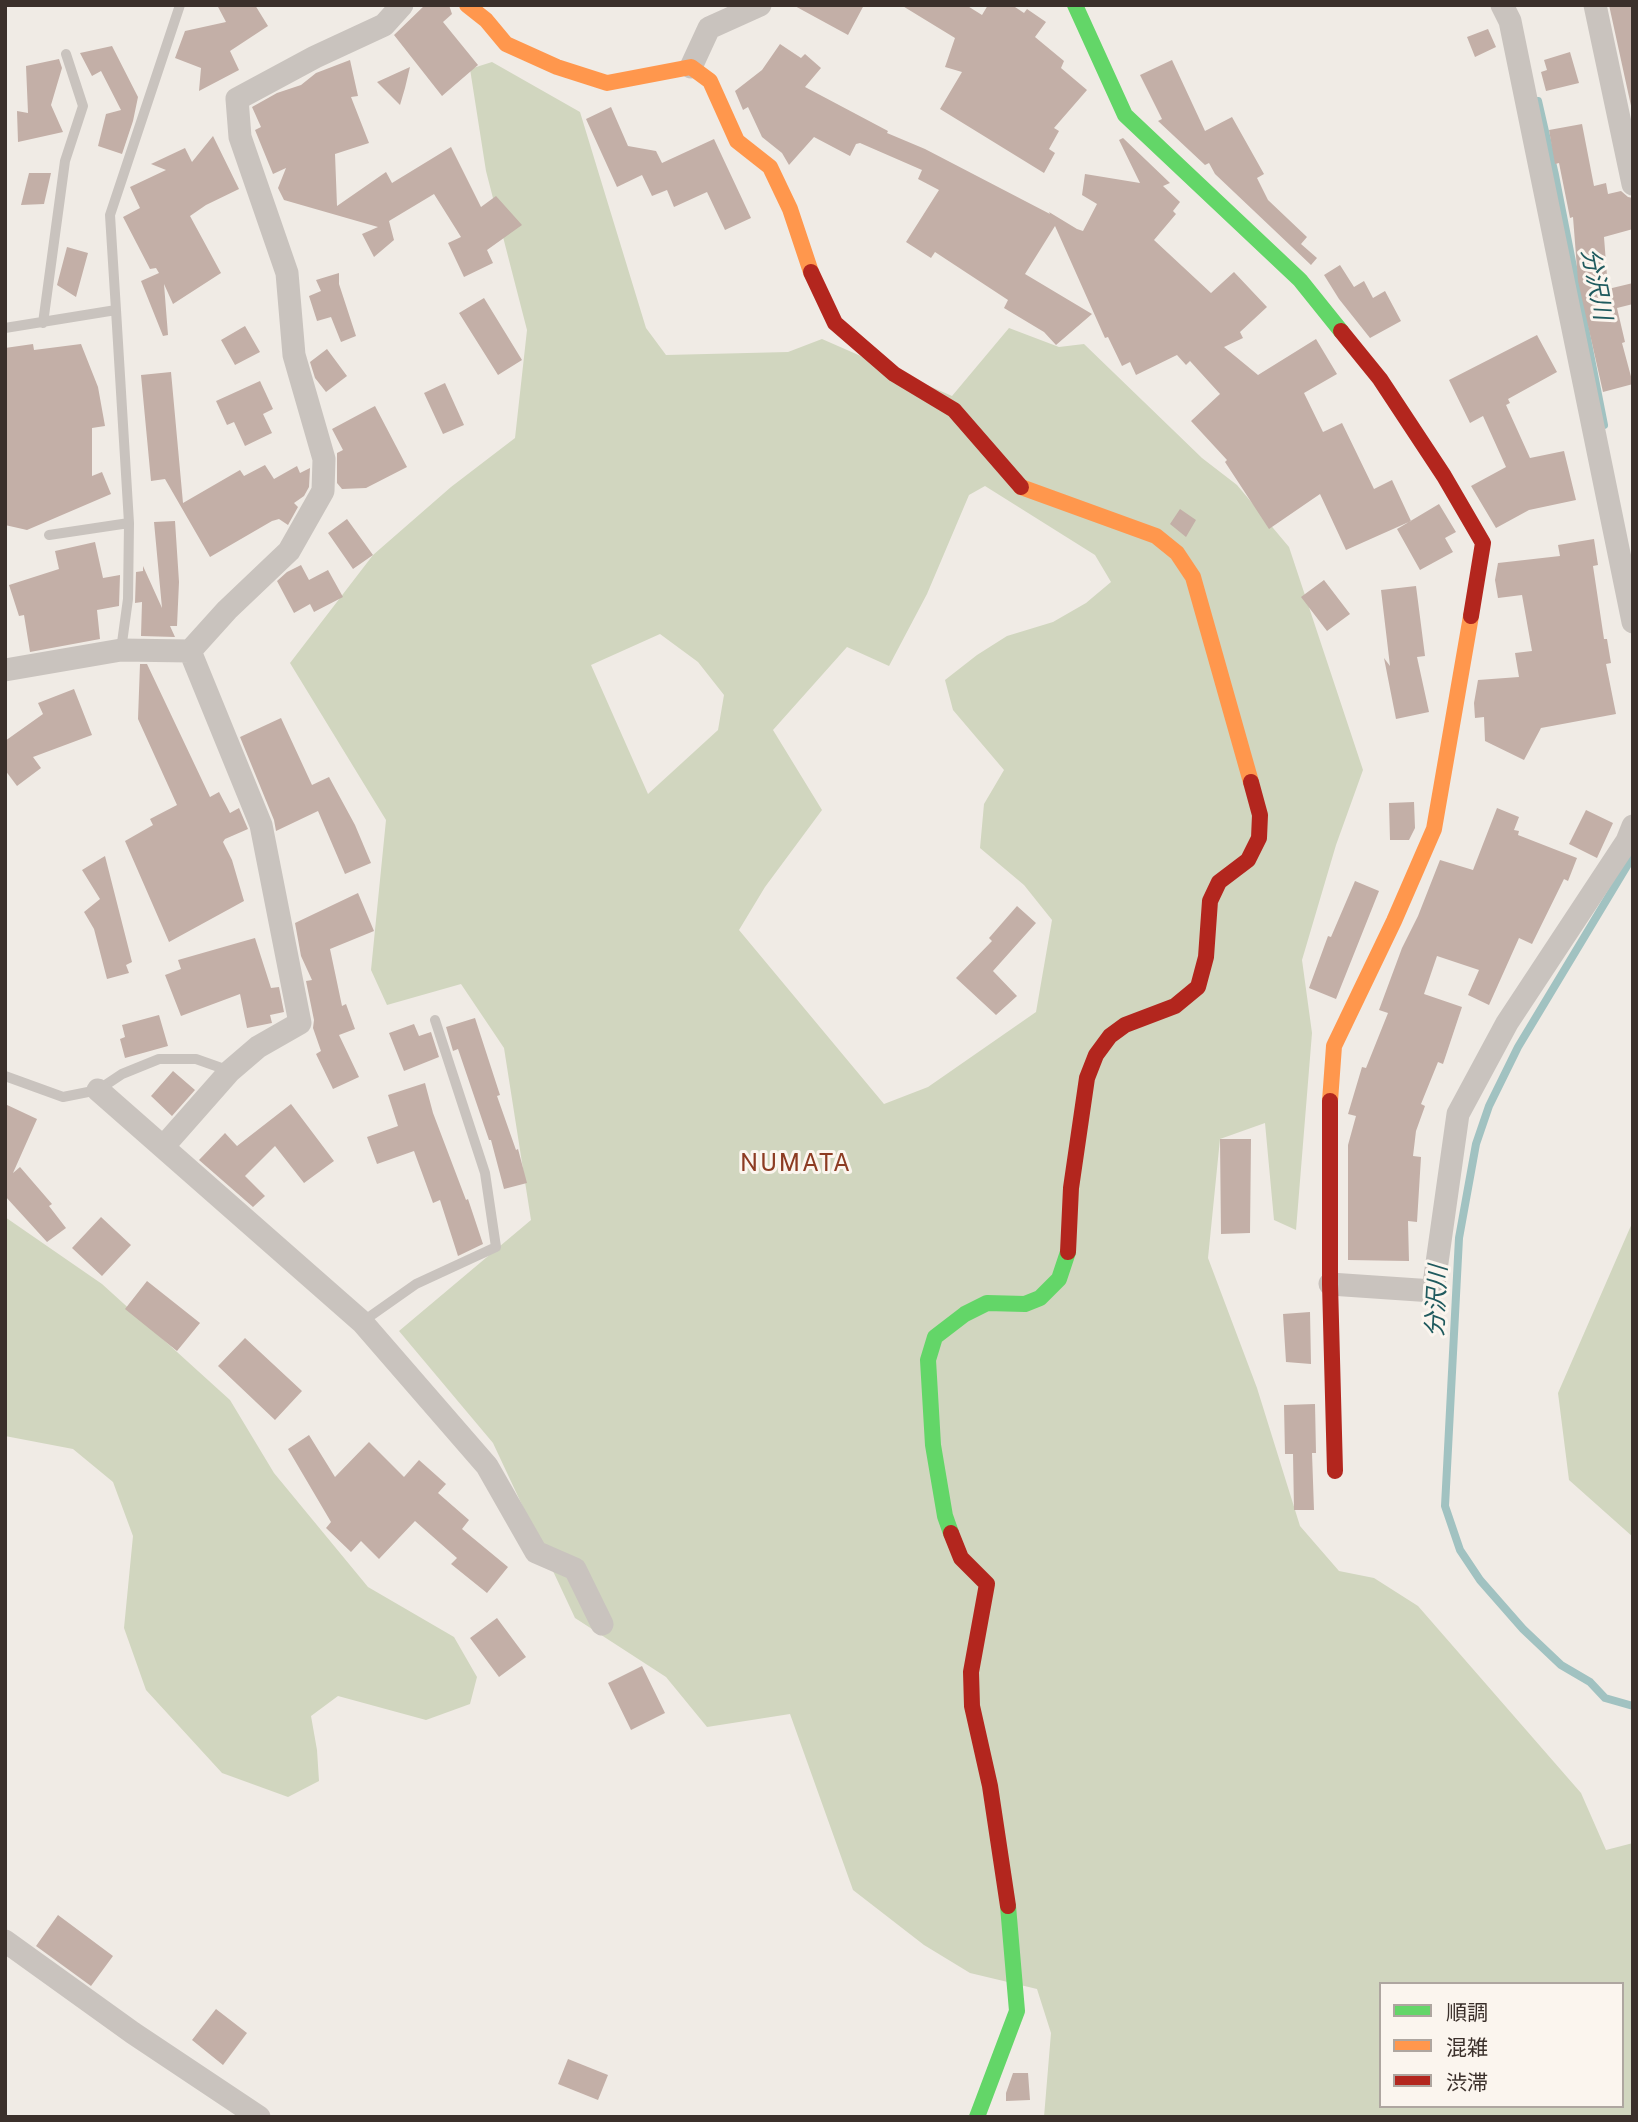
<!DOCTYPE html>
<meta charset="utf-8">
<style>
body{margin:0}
#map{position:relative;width:1638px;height:2122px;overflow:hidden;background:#f0ebe5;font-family:"Public Sans","Noto Sans JP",sans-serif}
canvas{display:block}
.frame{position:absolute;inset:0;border:7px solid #3b302b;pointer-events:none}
.legend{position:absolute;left:1379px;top:1982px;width:245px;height:126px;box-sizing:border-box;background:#fbf5ee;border:2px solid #aea6a0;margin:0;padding:9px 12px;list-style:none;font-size:21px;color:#3b302b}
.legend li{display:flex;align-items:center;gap:14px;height:35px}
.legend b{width:35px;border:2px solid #aea6a0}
</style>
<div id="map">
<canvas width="1638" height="2122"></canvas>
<div class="frame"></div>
<ul class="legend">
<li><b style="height:9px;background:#63d668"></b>順調</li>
<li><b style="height:9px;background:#ff974d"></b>混雑</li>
<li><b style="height:9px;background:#b3261e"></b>渋滞</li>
</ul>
</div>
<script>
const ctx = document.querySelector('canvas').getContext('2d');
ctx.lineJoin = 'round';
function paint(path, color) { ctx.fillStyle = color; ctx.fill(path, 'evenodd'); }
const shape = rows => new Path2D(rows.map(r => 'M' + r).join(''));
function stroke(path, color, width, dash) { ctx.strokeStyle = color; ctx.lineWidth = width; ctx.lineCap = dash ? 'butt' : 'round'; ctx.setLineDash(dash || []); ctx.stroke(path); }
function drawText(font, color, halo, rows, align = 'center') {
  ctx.font = font + ' "Public Sans","Noto Sans JP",sans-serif'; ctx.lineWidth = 6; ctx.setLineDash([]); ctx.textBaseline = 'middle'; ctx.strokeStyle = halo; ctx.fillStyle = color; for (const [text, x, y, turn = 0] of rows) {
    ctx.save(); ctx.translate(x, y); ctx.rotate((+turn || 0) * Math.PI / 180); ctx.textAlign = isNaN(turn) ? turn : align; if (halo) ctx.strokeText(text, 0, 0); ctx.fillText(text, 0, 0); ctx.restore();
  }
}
const green = shape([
 [492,62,580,112,646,328,666,355,788,352,822,339,952,396,1009,328,1059,347,1084,344,1202,458,1237,485,1289,547,1363,770,1336,845,1302,960,1312,1033,1296,1230,1274,1220,1265,1123,1220,1139,1208,1258,1257,1388,1300,1526,1339,1571,1374,1578,1418,1606,1581,1793,1606,1850,1633,1843,1633,2117,1044,2117,1051,2033,1037,1989,970,1973,924,1945,853,1890,790,1714,707,1727,666,1677,575,1618,493,1443,399,1331,531,1220,504,1048,461,984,387,1005,371,970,386,820,290,663,373,555,451,487,515,438,527,330,486,171,470,69],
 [985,486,1095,555,1111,582,1086,603,1053,622,1007,636,977,655,945,680,953,710,1004,770,984,804,980,848,1024,885,1052,920,1036,1012,928,1087,884,1104,739,930,765,887,822,810,773,730,847,647,889,666,927,594,969,495],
 [660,634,698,662,724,695,718,730,648,794,591,665],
 [1381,1984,1622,1984,1622,2106,1381,2106],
 [5,1217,102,1284,230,1400,274,1473,368,1587,454,1637,477,1677,470,1704,426,1720,338,1696,311,1716,317,1750,319,1781,288,1797,222,1773,146,1690,124,1628,133,1536,113,1482,73,1449,5,1436],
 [1633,1221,1633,1537,1569,1480,1558,1393]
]);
const stream = shape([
 [1538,101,1555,175,1604,425],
 [1633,856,1518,1047,1489,1106,1476,1144,1459,1238,1445,1506,1460,1550,1480,1580,1523,1629,1561,1665,1590,1682,1605,1698,1633,1706]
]);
const building = shape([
 [217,5,255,5,268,26,230,51,239,70,199,91,201,68,175,58,185,31,226,22],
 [425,5,449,5,452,14,443,22,478,65,442,96,394,35],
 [793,5,864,5,848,35],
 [901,5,966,5,982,15,988,5,1012,5,1024,13,1027,9,1046,22,1035,37,1064,61,1061,68,1087,90,1054,128,1059,131,1049,149,1055,153,1044,173,940,109,962,72,945,67,955,38],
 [1609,5,1633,5,1633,115],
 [1488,29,1496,47,1475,57,1467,37],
 [780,44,801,58,805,54,821,68,805,87,888,131,887,133,925,149,1050,214,1049,212,1077,229,1083,231,1097,204,1082,195,1085,174,1140,183,1119,140,1123,138,1170,183,1163,186,1180,202,1173,211,1176,214,1154,240,1211,293,1234,272,1267,307,1240,332,1243,338,1224,347,1258,375,1316,339,1337,374,1304,393,1323,432,1342,423,1374,489,1392,480,1411,521,1346,550,1320,494,1269,529,1225,462,1227,460,1191,421,1220,394,1190,361,1186,365,1177,355,1136,375,1130,362,1122,366,1108,337,1105,338,1055,226,1025,274,1092,314,1056,345,1044,332,1004,308,1008,300,935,252,931,258,906,242,939,190,918,179,922,170,860,143,856,144,850,156,814,137,789,165,782,153,762,137,748,107,743,110,735,91,762,70],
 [112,46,138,97,133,121,122,154,98,146,106,114,121,110,101,71,92,76,80,53],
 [1570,52,1579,83,1546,91,1541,72,1547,70,1544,60],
 [59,59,62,68,51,105,63,132,18,142,17,111,28,113,26,66],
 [350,60,358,96,351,97,369,143,335,154,337,206,386,172,392,183,451,147,481,207,496,196,522,225,487,250,493,263,464,277,448,243,461,237,434,194,389,221,394,240,374,257,362,234,378,227,284,200,278,188,286,168,273,174,255,130,261,127,252,107,277,93,301,85,316,73],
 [1172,60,1205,131,1232,117,1264,174,1257,178,1268,200,1307,237,1301,244,1317,258,1311,265,1215,174,1209,163,1205,165,1158,121,1162,119,1140,75],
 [410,67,405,88,400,105,377,82],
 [611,107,628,146,656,151,662,163,714,139,751,218,725,230,707,192,674,207,667,190,652,196,642,175,617,187,586,119],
 [1582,124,1594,186,1606,183,1608,194,1621,191,1628,197,1633,198,1633,229,1604,237,1608,289,1633,283,1633,304,1617,308,1625,342,1622,343,1633,384,1603,392,1578,281,1573,217,1570,218,1559,163,1555,164,1549,130],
 [213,136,239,189,206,205,190,216,221,273,173,304,164,284,168,335,163,336,141,281,159,273,156,268,150,269,123,217,140,208,130,187,166,170,151,164,185,148,192,162],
 [29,173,51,173,44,204,21,205],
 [67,247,88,253,76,297,57,285],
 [1340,265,1354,287,1364,281,1373,298,1385,291,1401,321,1370,338,1339,299,1324,275],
 [339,273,339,284,356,336,341,342,331,317,317,321,309,296,321,291,316,280],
 [484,298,522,360,498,375,459,313],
 [245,326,260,352,235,365,221,340],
 [1537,335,1557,372,1508,399,1510,403,1506,405,1530,458,1564,451,1576,500,1529,510,1496,528,1471,486,1506,467,1483,416,1470,423,1449,380],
 [33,344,34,350,81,344,98,387,105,426,92,428,92,476,102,472,111,494,27,530,5,525,5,348],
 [327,349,347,376,326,392,315,378,310,362],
 [171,372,183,503,240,470,244,476,265,465,274,479,297,466,300,473,310,468,309,487,304,496,294,503,298,507,288,525,279,519,272,521,210,557,165,479,151,481,141,375],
 [260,381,273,409,263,414,272,433,245,446,234,422,227,425,216,401],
 [445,383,464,425,443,434,424,393],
 [375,406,407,467,366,488,342,489,337,483,337,453,343,450,332,429],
 [1439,504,1456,532,1445,538,1453,552,1420,570,1397,529],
 [1180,509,1196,520,1186,537,1170,524],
 [347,519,373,555,353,569,328,533],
 [175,521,179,582,177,626,170,626,175,637,141,636,142,602,135,603,136,572,143,571,143,566,162,608,154,522],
 [1594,539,1598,565,1593,566,1604,639,1607,639,1611,663,1606,664,1616,714,1541,728,1524,760,1485,741,1484,717,1475,718,1474,703,1478,680,1519,677,1515,653,1532,651,1522,595,1498,598,1495,580,1498,563,1560,556,1558,545],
 [95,542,103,578,120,575,119,606,97,610,100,639,30,652,24,615,19,616,9,585,59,569,55,551],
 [301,565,309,580,328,570,343,597,314,612,310,604,294,613,277,581,287,572],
 [1324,580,1350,614,1327,631,1301,597],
 [1416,586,1425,656,1417,657,1429,712,1396,719,1384,658,1390,666,1381,590],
 [140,664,147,664,210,797,219,792,230,813,239,808,248,829,225,839,223,842,232,860,244,901,169,942,125,841,153,825,150,819,177,805,138,719],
 [74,689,92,735,33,757,41,768,17,786,5,770,5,741,43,714,38,703],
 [281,718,312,785,329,777,355,825,371,863,345,874,318,811,276,831,274,820,240,737],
 [1414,802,1415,828,1409,840,1390,840,1389,803],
 [1497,808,1519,817,1514,830,1519,831,1518,835,1577,858,1568,881,1564,879,1532,944,1519,938,1489,1005,1468,995,1479,970,1437,956,1424,994,1462,1007,1443,1064,1438,1062,1421,1104,1425,1106,1416,1131,1413,1156,1421,1157,1417,1222,1408,1221,1409,1261,1348,1260,1348,1145,1356,1116,1348,1114,1362,1067,1366,1068,1388,1013,1379,1010,1402,948,1418,916,1440,860,1473,870],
 [1586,810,1613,823,1597,858,1569,844],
 [105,856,132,962,126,965,129,973,107,979,94,929,84,912,100,899,82,870],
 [1355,881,1379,891,1336,999,1309,988,1328,936,1331,937],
 [358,893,374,931,330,949,342,1006,346,1004,355,1029,339,1035,359,1077,333,1089,316,1054,321,1051,313,1028,314,1020,306,981,312,980,301,956,295,923],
 [1017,906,1036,923,993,971,1017,996,996,1015,956,978,992,941,989,938],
 [255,938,271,988,279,987,284,1012,270,1015,272,1023,247,1028,240,994,181,1016,165,975,181,969,178,960],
 [159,1015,168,1046,125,1058,120,1039,125,1037,122,1025],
 [475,1018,500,1095,497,1096,516,1150,518,1149,527,1183,504,1189,491,1140,489,1140,458,1049,453,1051,446,1027],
 [414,1024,419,1036,431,1032,439,1057,404,1071,389,1033],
 [173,1071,195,1090,172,1116,151,1096],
 [425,1083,433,1113,466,1200,468,1199,483,1244,458,1256,440,1200,433,1203,414,1151,377,1164,367,1137,398,1126,388,1095],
 [5,1104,37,1119,13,1173,20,1167,52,1204,49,1206,66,1228,47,1242,5,1196],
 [291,1104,334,1161,304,1183,275,1146,245,1176,265,1196,253,1207,199,1160,225,1133,237,1146],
 [1220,1139,1251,1139,1250,1233,1221,1234],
 [101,1217,131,1245,102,1276,72,1248],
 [147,1281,200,1323,177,1351,125,1309],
 [1310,1312,1311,1364,1286,1362,1283,1314],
 [245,1338,302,1391,275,1420,218,1366],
 [1315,1404,1316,1453,1312,1453,1314,1510,1294,1510,1293,1454,1285,1454,1284,1405],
 [309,1435,335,1477,369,1442,404,1477,419,1460,446,1484,438,1493,469,1520,462,1529,508,1567,487,1593,451,1564,457,1558,415,1521,379,1559,361,1541,351,1552,326,1528,331,1522,288,1449],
 [497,1618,526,1657,499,1677,470,1638],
 [642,1666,665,1713,631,1730,608,1683],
 [58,1915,113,1956,91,1986,36,1946],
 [216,2009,247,2033,223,2065,192,2040],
 [568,2059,608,2075,598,2100,558,2084],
 [1013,2073,1028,2073,1030,2100,1006,2101,1006,2093]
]);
const lane = shape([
 [116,310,129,523,128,599,121,650],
 [43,323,65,161,83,106,66,54],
 [5,328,116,310,110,215,180,5],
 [49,535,129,523],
 [5,1076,63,1097,98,1090,122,1074,159,1059,196,1059,230,1071],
 [362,1322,416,1284,496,1247,485,1173,435,1020]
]);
const street = shape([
 [1502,5,1510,21,1633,622],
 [1595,5,1633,184],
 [691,67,709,28,760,5],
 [5,670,121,650,190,651,227,610,289,551,323,491,324,459,294,355,287,273,240,137,237,99,315,57,384,25,402,5],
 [98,1090,362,1322,487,1466,536,1552,575,1569,602,1624],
 [163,1147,230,1071,258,1047,300,1023,261,825,190,651],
 [1330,1284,1433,1291,1458,1114,1507,1023,1627,841,1633,826],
 [5,1941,133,2033,259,2117]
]);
const fast = shape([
 [1075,5,1125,115,1300,280,1341,331],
 [951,1533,945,1516,933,1445,928,1360,935,1337,965,1314,987,1303,1025,1304,1040,1298,1059,1279,1068,1252],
 [977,2117,1017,2011,1008,1906]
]);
const slow = shape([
 [467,5,486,20,506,44,557,67,607,83,691,67,710,81,737,141,770,167,790,209,811,272],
 [1021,487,1156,536,1177,553,1193,577,1251,782],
 [1330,1101,1334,1046,1394,921,1434,829,1471,616]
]);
const jam = shape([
 [811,272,835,323,894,374,954,410,1021,487],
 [1341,331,1380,379,1444,476,1483,543,1471,616],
 [1330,1101,1330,1284,1335,1471],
 [1068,1252,1071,1188,1087,1078,1096,1055,1110,1036,1125,1025,1175,1006,1198,987,1206,957,1210,901,1219,882,1248,860,1259,838,1260,815,1251,782],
 [951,1533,961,1558,987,1584,971,1672,972,1706,990,1786,1008,1906]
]);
const waterNames = [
 ["分沢川",1596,284,79],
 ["分沢川",1437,1301,-87]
];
const neighbourhoodNames = [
 ["NUMATA",796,1164]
];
paint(green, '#d1d6bf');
stroke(stream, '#a1c2c1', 8);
paint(building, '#c3afa7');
stroke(lane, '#c9c3be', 10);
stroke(street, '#c9c3be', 23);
stroke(fast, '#63d668', 16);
stroke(slow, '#ff974d', 16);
stroke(jam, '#b3261e', 16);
drawText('italic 24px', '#1f5a5e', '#fbf5ee', waterNames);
ctx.letterSpacing = '2px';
drawText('24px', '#8c3b22', '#fbf5ee', neighbourhoodNames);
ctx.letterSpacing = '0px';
</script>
